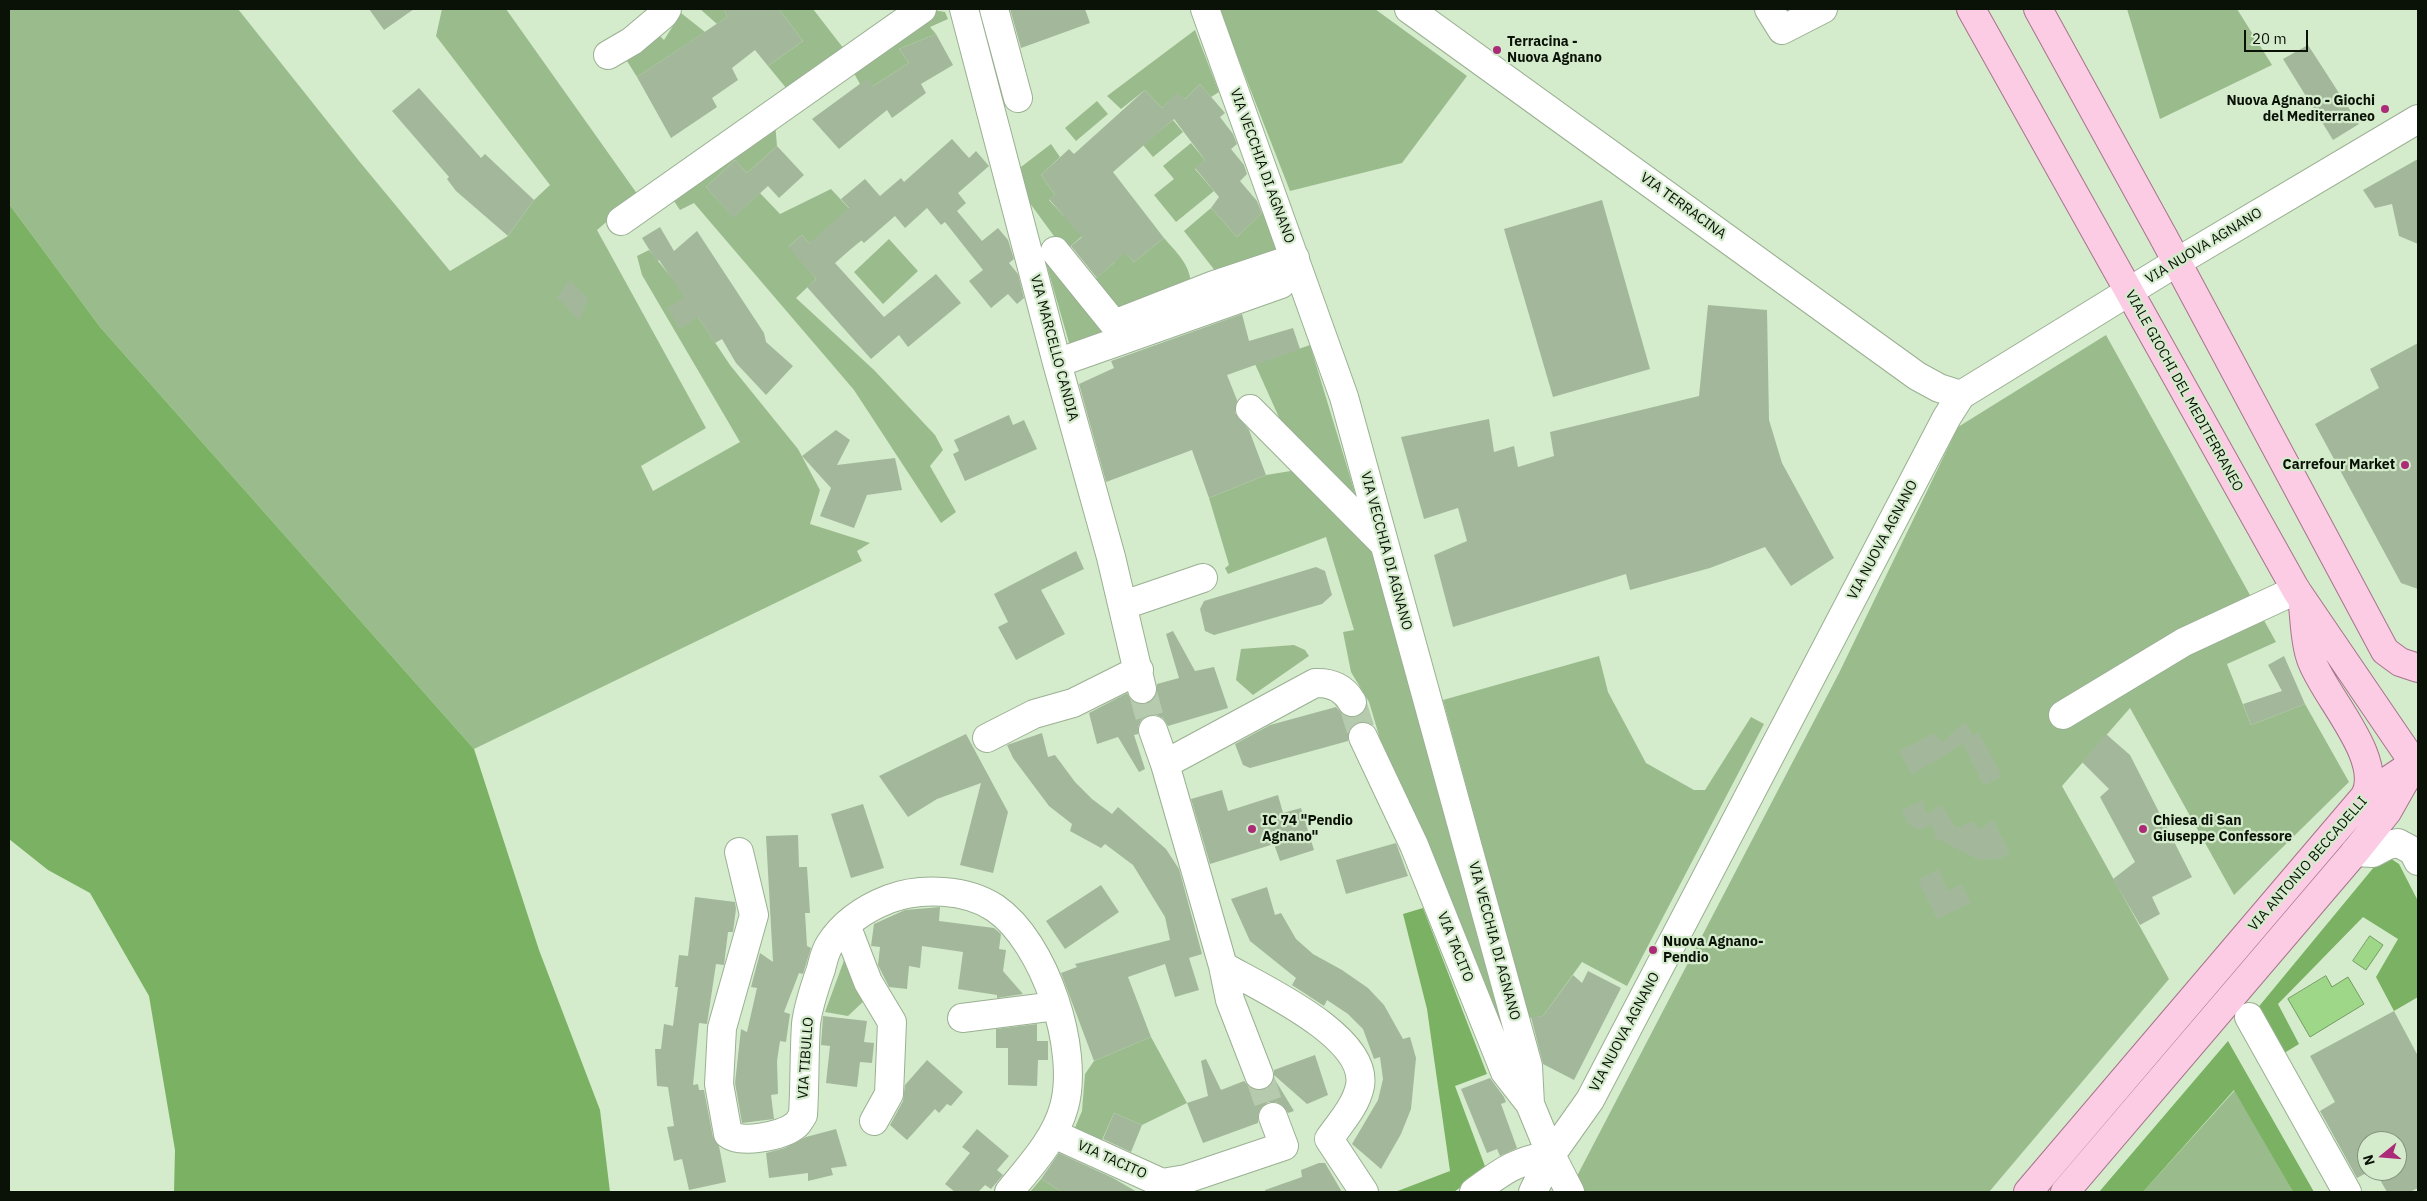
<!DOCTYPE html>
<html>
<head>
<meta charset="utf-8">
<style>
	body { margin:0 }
	#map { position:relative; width:2427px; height:1201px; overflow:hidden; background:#d4ebcc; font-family:"IBM Plex Sans",sans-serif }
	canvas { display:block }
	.frame { position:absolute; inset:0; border:10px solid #0a1207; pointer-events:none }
	.north { position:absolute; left:2357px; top:1131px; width:50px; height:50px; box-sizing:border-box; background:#d4ebcc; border:1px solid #83947d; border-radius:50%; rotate:253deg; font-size:14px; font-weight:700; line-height:20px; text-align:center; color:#0a1207 }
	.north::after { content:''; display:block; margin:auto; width:18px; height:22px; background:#ab2b79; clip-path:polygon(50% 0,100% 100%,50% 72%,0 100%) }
	.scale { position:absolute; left:2244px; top:30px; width:64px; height:22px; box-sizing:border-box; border:2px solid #0a1207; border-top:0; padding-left:6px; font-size:15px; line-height:18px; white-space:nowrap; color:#0a1207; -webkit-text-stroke:4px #d4ebcc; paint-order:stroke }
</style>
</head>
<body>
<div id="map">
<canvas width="2427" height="1201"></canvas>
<div class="frame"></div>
<div class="north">N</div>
<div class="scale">20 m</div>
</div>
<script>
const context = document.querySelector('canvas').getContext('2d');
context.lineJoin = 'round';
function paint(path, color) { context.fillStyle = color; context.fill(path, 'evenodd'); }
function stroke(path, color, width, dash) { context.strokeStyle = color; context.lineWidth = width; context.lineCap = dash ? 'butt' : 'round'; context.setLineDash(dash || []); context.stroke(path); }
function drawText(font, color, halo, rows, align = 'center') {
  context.font = font + ' "IBM Plex Sans",sans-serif'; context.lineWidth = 4.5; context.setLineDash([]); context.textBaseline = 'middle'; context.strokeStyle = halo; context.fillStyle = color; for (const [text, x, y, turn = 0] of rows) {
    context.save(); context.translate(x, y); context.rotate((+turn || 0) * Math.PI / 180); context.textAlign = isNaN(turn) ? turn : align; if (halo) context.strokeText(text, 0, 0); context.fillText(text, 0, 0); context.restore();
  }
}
paint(new Path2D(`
	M9 9H238L359 161 450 271 508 236 534 200 550 185 436 36 442 9H506L638 195 597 230 706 428 641 466 653 491 740 442 642 275 637 256 649 250 672 278 730 365 798 449 820 490 810 524 870 543 857 551 862 561 474 749 100 327 9 204Z
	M700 9H724L727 17 717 24Z
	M779 9H813L844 49 787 89 768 66 803 41Z
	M1219 9H1375L1467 76 1402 163 1290 191Z
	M2127 9H2237L2272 65 2160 119Z
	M933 10 945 12 948 19 930 27 936 34 899 49 909 63 873 86 860 84 851 68Z
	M681 13 705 32 637 77 622 53 654 30 664 40Z
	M1195 30 1219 92 1211 97 1200 84 1185 99 1176 94 1162 108 1145 90 1121 109 1107 96Z
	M1097 101 1108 114 1076 141 1065 128Z
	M1173 120 1183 132 1153 157 1143 145Z
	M775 122 777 146 747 173 735 160 706 187 733 217 760 193 780 214 831 189 857 217 862 240 847 252 809 243 802 235 789 246 816 279 796 298 874 370 935 435 943 450 930 466 956 512 941 523 854 390 694 203 680 210 672 198Z
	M1191 143 1205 160 1195 169 1214 191 1176 222 1154 195 1174 179 1163 166Z
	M1051 144 1060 157 1041 175 1055 195 1049 200 1063 215 1088 231 1065 251 1029 202 1017 170Z
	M1211 208 1237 237 1265 210 1276 250 1216 272 1184 231Z
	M1164 238C1176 252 1190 264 1191 284L1117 314 1092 282 1115 262 1108 252 1117 244 1134 262Z
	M889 239 918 271 883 304 854 272Z
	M1044 256 1112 339 1072 353Z
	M2106 335 2276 642 2227 664 2251 725 2305 704 2349 782 2234 895 2130 708 2062 786 2169 979 1989 1192H1582L1577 1176 1839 673 1958 427Z
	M1310 345 1359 506 1286 433 1255 364Z
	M1297 470 1376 546 1511 1034 1502 1037 1387 762 1369 702 1351 672 1343 632 1354 630 1326 537 1228 574 1225 568 1229 565 1209 498 1266 475Z
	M1294 645 1305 650 1309 656 1253 695 1236 680 1241 649Z
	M1599 656 1608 692 1646 763 1694 790H1705L1751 717 1764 724 1627 986 1582 962 1543 1016 1529 1018 1443 700Z
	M846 955 865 1000 848 1016 825 1012Z
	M1151 1037 1187 1103 1142 1125 1114 1113 1102 1140 1074 1130 1082 1111 1085 1074 1094 1061Z
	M2235 1090 2293 1192H2143Z
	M1041 1179 1062 1192H1030Z`), '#9abc8d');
paint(new Path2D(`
	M9 204 100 327 474 749 539 950 600 1110 610 1192H174L175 1150 149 996 90 893 48 870 9 839Z
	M2390 858 2399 864 2418 901V997L2394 1011 2376 977 2398 939 2363 917 2278 1004 2299 1044 2281 1055 2256 1010 2379 861Z
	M1423 908 1487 1074 1455 1086 1486 1169 1454 1192H1395L1450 1171 1427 1009 1403 914Z
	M2228 1041 2314 1192H2293L2234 1090 2143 1192H2099Z`), '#7ab163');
const water = new Path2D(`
	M2370 936 2383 945 2366 970 2353 961Z
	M2326 976 2332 987 2348 977 2364 1004 2310 1037 2288 999Z`);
paint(water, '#9ed788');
stroke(water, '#729c61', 1);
paint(new Path2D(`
	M369 9H414L384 30Z
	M724 9H779L803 41 768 66 755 50 732 68 738 80 712 98 717 107 671 138 637 77 727 17Z
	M1010 9H1085L1090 23 1021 48Z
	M936 34 953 65 921 84 926 93 892 118 887 110 839 149 812 119 868 78 873 86 909 63 899 49Z
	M2308 45 2359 124 2333 140 2283 59Z
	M1200 84 1225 113 1220 117 1233 134 1237 144 1231 149 1244 165 1247 174 1240 181 1257 201 1262 213 1237 237 1211 208 1219 197 1195 168 1205 160 1174 119 1113 172 1164 238 1134 262 1125 253 1097 278 1071 246 1082 237 1049 199 1055 195 1041 175 1069 149 1074 154 1145 90 1162 108 1176 93 1185 99Z
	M419 88 481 158 485 154 534 200 508 236 456 191 447 179 449 177 392 111Z
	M952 139 969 158 976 151 989 166 958 193 966 203 957 211 982 241 998 228 1008 240 1014 259 1009 263 1018 274 1024 298 1017 304 1008 294 991 308 969 281 983 270 945 222 941 225 927 208 905 228 895 216 864 243 861 240 835 263 884 317 936 274 961 303 908 347 899 335 871 359 807 287 816 279 788 247 802 235 809 243 849 208 841 199 865 179 880 196 901 178 904 182Z
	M777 146 804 175 779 198 768 186 733 218 706 187 735 160 747 173Z
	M2418 159V244L2399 236 2392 204 2375 208 2363 190Z
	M1602 200 1650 369 1553 397 1504 229Z
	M660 227 674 251 697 231 764 333 766 342 793 366 766 395 736 363 722 339 715 343 698 317 680 329 667 308 684 297 659 260 657 262 642 238Z
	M570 280 588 299 579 321 557 297Z
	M1708 305 1767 310 1769 420 1782 463 1834 558 1791 586 1765 547 1710 568 1630 590 1626 574 1453 627 1434 555 1467 541 1458 508 1424 519 1401 437 1489 419 1494 452 1514 446 1518 467 1554 456 1550 432 1699 396Z
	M1242 314 1249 341 1293 328 1300 349 1227 375 1237 400 1235 413 1249 430 1266 475 1209 498 1192 450 1106 482 1079 384 1114 368 1111 361Z
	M2418 343V589L2401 583 2315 424 2379 388 2370 369Z
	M1009 415 1013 425 1024 420 1037 449 965 481 953 454 959 451 954 440Z
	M836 430 850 440 837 465 895 458 902 490 867 495 854 528 820 516 831 488 802 456Z
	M1076 551 1084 569 1041 590 1065 634 1016 660 998 627 1008 622 994 594Z
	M1316 567 1325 571 1332 595 1322 604 1214 635 1205 631 1200 609 1204 601Z
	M1173 631 1195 671 1214 667 1228 708 1168 726 1163 718 1156 715H1148L1141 720 1138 727V734L1134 735 1145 769 1139 772 1118 737 1097 744 1089 713 1127 693 1131 700 1137 704H1146L1153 700 1157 694V684L1179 678 1166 634Z
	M2284 656 2305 704 2251 725 2243 704 2282 691 2268 665Z
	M1336 707 1345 716 1352 718 1364 712 1367 722 1357 723 1350 728 1348 741 1250 768 1243 765 1235 744 1270 725Z
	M1965 722 1973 735 1979 733 2002 776 1984 786 1963 744 1912 775 1899 751 1934 733 1942 742Z
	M1042 733 1048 757 1055 755 1075 782 1092 799 1112 814 1118 807 1166 849 1179 869 1202 954 1189 958 1199 990 1175 997 1165 964 1128 977 1151 1037 1094 1061 1061 973 1077 967 1075 964 1170 940 1165 917 1133 865 1105 844 1101 848 1070 831 1072 824 1049 806 1013 758 1007 745Z
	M966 734 1008 812 993 873 960 865 981 783 937 799 908 817 879 776Z
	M2106 734 2130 755 2192 877 2152 897 2160 914 2140 925 2113 879 2135 862 2100 797 2109 789 2082 762Z
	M1222 790 1228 811 1278 795 1283 813 1301 808 1314 850 1280 861 1274 844 1210 864 1191 799Z
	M1922 800 1930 826 1919 830 1908 824 1902 810Z
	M863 804 884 868 851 878 831 814Z
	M1942 805 1956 828 1973 821 1979 829 1993 820 2010 854 1998 859 1979 860 1934 837 1935 834 1926 814Z
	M798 835 799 867H807L810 913H805L807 946 811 948 803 974 799 973 784 1012 790 1014 786 1042 780 1041 777 1061 778 1094 771 1095 774 1119 742 1123 735 1083 741 1029 747 1032 757 988 751 987 760 953 773 962 766 836Z
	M1396 843 1408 876 1346 894 1336 860Z
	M1938 869 1948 891 1961 884 1971 903 1937 919 1918 880Z
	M1101 885 1119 912 1065 949 1046 921Z
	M1267 887 1275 915 1281 913 1296 939 1313 954 1342 970 1368 988 1384 1005 1403 1039 1410 1037 1416 1058 1411 1109 1401 1134 1381 1169 1352 1144 1378 1100 1383 1079 1380 1057 1374 1059 1363 1029 1348 1014 1327 1000 1324 1006 1292 985 1296 978 1250 941 1231 899Z
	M695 897 735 902 736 909 733 932H728L724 965 716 964 707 1024 699 1023 693 1085 698 1084 699 1090H704L713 1137 719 1146 726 1182 689 1190 682 1159 674 1161 667 1127 674 1126 668 1087 657 1086 655 1049H661L664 1024 673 1026 678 987H675L679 955 688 956Z
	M940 907 939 921 994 928 1001 934 999 949 1006 950 1003 971 1023 994 997 998V995L958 989 963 952 922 946 920 968 909 966 907 989 889 987 878 965 880 947 871 946 874 924 905 910Z
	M1588 971 1621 988 1574 1080 1543 1064 1531 1017 1543 1016 1573 975 1582 983Z
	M2394 1011 2418 1056V1188L2410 1192H2387L2375 1171H2397V1141H2367V1171H2370L2357 1178 2320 1111 2335 1102 2310 1056Z
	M823 1016 867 1021 864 1042 874 1043 872 1063 860 1062 857 1087 826 1083 830 1046 821 1045Z
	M1037 1024V1041H1048V1060H1038L1037 1086 1008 1085V1048H996V1029Z
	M1315 1055 1328 1095 1307 1104 1274 1075V1070Z
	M1206 1059 1221 1090 1244 1081 1250 1087 1257 1090H1264L1271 1085 1274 1078 1294 1111 1288 1113 1282 1105 1276 1102H1268L1261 1108 1258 1115V1123L1203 1143 1187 1103 1208 1096 1201 1061Z
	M927 1060 963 1092 951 1106 947 1104 939 1113 935 1109 907 1140 890 1125 903 1101 905 1085Z
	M1490 1078 1504 1097 1506 1102 1501 1104 1517 1148 1500 1156 1497 1149 1487 1153 1461 1089Z
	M1114 1113 1142 1125 1131 1152 1103 1139Z
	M836 1129 847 1166 831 1168 833 1175 808 1181V1173L769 1178 766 1153 785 1148 806 1137Z
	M977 1129 1009 1156 997 1170 1003 1175 991 1189 985 1185 978 1192H955L945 1184 970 1153 962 1147Z
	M1059 1153 1113 1178 1137 1192H1062L1041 1179Z
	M1319 1163H1325L1342 1192H1265V1190L1302 1177 1301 1170Z`), '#a3b89a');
stroke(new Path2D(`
	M1142 689 1153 730
	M1352 702 1363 737
	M1259 1075 1273 1117`), '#b6caae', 28, [28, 14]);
const minor = new Path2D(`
	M964 9 1057 363 1111 557 1142 689
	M994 9 1018 98
	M1205 9 1344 397 1528 1066 1530 1104
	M1409 9 1917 376 1939 388 1961 395
	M1769 9 1782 30 1823 9
	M608 55 632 41 664 14 667 9
	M621 221 922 9
	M1055 251 1114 324 1214 285 1295 258
	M1057 363 1281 284
	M1250 409 1383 543
	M1124 605 1203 578
	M2063 715 2184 642 2296 590
	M1153 730 1165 764
	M1363 737 1414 845 1505 1072 1530 1104 1551 1155 1570 1192
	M987 738 1034 714 1073 703 1139 670
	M739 852 754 915 722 1028 719 1084 728 1134C740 1144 781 1136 793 1127 798 1125 800 1119 803 1115 805 1084 804 1054 806 1024 808 1006 815 986 821 969 823 961 825 951 830 944 844 922 866 908 889 899 920 887 967 889 995 908 1045 942 1080 1050 1064 1107 1055 1140 1030 1166 1009 1192
	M2355 852 2373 853 2388 845 2398 843 2413 851 2418 861
	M846 925 868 982 892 1022 889 1094 874 1121
	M1223 966C1259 987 1369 1036 1360 1086 1356 1106 1340 1123 1329 1139L1364 1192
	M2249 1017 2347 1192
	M962 1018 1056 1006
	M1259 1075 1230 1000 1223 966 1165 764 1315 683C1331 682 1344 688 1352 702
	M1054 1134 1162 1183 1186 1179 1284 1146 1273 1117
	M1474 1192C1503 1171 1515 1161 1551 1155
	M1533 1192 1551 1155 1590 1100 1947 417 1961 395 2177 262 2418 119`);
const major = new Path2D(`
	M1971 9 2296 590 2418 769
	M2038 9 2164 238 2385 651 2400 662 2418 668
	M2303 606C2305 623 2305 643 2311 659 2323 695 2385 758 2365 796
	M2028 1192 2365 796 2414 763
	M2065 1192 2355 852 2387 812 2413 766`);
stroke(minor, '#9ab092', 30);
stroke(major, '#a6748b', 30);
stroke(minor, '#fff', 28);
stroke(major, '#fccbe4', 28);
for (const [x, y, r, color] of [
	[1497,50,5,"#ab2b79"],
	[2385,109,5,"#ab2b79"],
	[2405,465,5,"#ab2b79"],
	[1252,829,5,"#ab2b79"],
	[2143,829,5,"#ab2b79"],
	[1653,950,5,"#ab2b79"]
]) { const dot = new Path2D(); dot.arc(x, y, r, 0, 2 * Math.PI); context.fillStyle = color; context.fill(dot); stroke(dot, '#d4ebcc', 2); }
drawText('bold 14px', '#0a1207', '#d4ebcc', [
	["Terracina -",1507,42],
	["Nuova Agnano",1507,58],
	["Nuova Agnano - Giochi",2375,101,"right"],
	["del Mediterraneo",2375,117,"right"],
	["Carrefour Market",2395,465,"right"],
	["IC 74 \"Pendio",1262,821],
	["Agnano\"",1262,837],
	["Chiesa di San",2153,821],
	["Giuseppe Confessore",2153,837],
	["Nuova Agnano-",1663,942],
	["Pendio",1663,958]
], 'left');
drawText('14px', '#0a1207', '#d4ebcc', [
	["VIA VECCHIA DI AGNANO",1262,166,70],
	["VIA TERRACINA",1683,206,36],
	["VIA NUOVA AGNANO",2204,246,-31],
	["VIA MARCELLO CANDIA",1054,348,75],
	["VIALE GIOCHI DEL MEDITERRANEO",2184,391,61],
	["VIA NUOVA AGNANO",1883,540,-62],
	["VIA VECCHIA DI AGNANO",1386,551,75],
	["VIA ANTONIO BECCADELLI",2308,864,-49],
	["VIA VECCHIA DI AGNANO",1494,941,75],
	["VIA TACITO",1455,947,68],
	["VIA NUOVA AGNANO",1625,1032,-62],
	["VIA TIBULLO",806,1058,-86],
	["VIA TACITO",1112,1160,24]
]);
</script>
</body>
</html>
